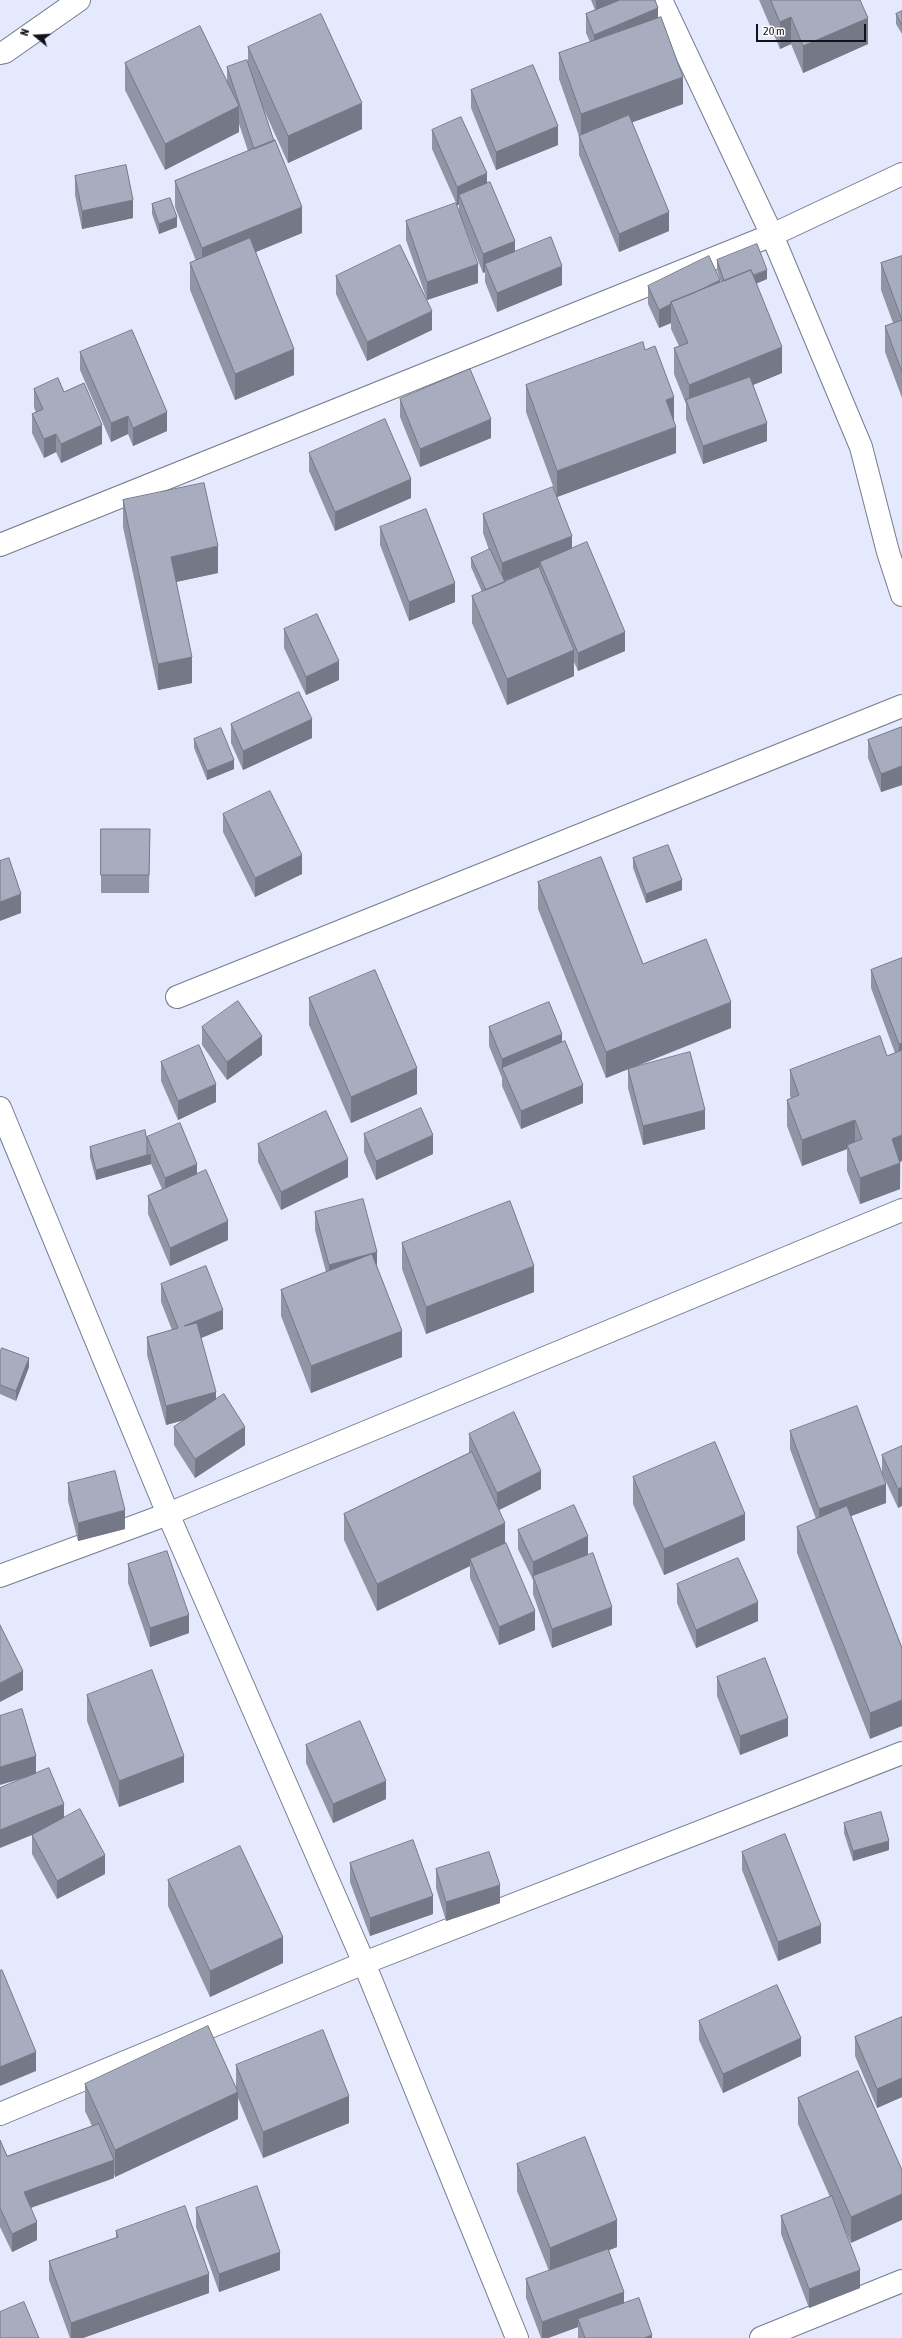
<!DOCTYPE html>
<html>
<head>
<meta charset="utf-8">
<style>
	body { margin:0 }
	#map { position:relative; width:902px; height:2338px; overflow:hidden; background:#e4e9fe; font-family:"Asap Condensed",sans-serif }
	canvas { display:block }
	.north { position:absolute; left:16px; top:16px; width:40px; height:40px; -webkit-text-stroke:3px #fff; paint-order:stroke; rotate:288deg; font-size:11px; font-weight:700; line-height:16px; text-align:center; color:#111219 }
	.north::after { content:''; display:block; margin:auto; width:14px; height:18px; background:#111219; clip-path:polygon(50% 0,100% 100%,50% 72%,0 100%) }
	.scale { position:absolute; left:756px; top:24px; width:110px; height:18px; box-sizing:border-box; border:2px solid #111219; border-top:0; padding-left:5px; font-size:12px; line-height:14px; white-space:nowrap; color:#111219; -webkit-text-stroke:3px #fff; paint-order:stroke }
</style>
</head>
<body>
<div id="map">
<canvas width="902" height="2338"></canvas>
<div class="north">N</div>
<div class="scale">20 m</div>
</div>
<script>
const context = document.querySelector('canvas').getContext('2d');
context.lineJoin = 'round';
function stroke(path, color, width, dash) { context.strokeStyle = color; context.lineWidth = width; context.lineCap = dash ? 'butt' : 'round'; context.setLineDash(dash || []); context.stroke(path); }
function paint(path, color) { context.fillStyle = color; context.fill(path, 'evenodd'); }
const minor = new Path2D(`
	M661 0 772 235 861 447 888 552 902 595
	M0 53 5 52 79 0
	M0 545 772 235 902 174
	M177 997 902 706
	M0 1108 168 1514 364 1963 517 2338
	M0 1576 168 1514 902 1210
	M0 2114 364 1963 902 1753
	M761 2338 902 2281`);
stroke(minor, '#767b8d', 24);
stroke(minor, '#fff', 22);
paint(new Path2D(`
	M591 0H655L658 18 683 104 632 122 669 231 619 252 579 155V136L559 79V53L590 42 586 33V14L595 10Z
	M759 0H860L868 44 803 73 791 44 780 49Z
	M902 11V34L896 24V14Z
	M248 47 362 129 288 163 260 101 302 233 256 252 294 375 235 400 190 290V263L196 261 175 207V181L248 151 239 124V132L165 170 125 90V63L227 81V67L248 64Z
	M471 90 558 145 496 170 471 108Z
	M432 130 487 184 515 252 562 285 497 312 485 282V272L483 273 463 223 478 283 427 300 406 240V221L459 212V205H457L432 149Z
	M75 176 133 218 82 229 75 195Z
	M152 204 177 227 159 234 152 214Z
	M902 256V398L885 352V326L893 323 881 290V263Z
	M717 260 767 279 756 284 782 373 753 385 767 441 703 464 686 419V404L674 374V348L679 346 671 329V323L659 328 648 304V286L720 283 721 282 717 270Z
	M336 276 432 330 367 361 336 294Z
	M645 350 674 421 676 453 557 497 526 412V385Z
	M80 352 167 431 133 446 128 434 111 442 80 370Z
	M34 389 64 392 102 444 61 463 56 452 44 458 32 433V414L36 412 34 408Z
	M400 399 491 438 420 467 400 417Z
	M309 453 411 498 335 531 309 471Z
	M123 500 218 573 176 582 192 683 158 690 123 527Z
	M483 514 572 548 625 651 578 671 574 662V676L507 705 472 623V596L482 592 471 567V558L489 550 483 533ZM537 568 505 582 504 581Z
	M380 527 455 602 409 621 380 545Z
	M284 629 339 680 306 695 284 648Z
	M231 724 312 738 243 770 231 743Z
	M902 727V785L881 792 868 758V740Z
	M194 739 234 769 207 780 194 748Z
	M223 814 302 874 255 897 223 832Z
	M101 829H150L149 893H101Z
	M633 858 682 890 646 903 633 868Z
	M538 882 643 964 731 1028 630 1069 705 1129 643 1145 628 1088V1069L606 1078 538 909Z
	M902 958 900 1189 860 1204 847 1171V1149L802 1166 787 1126V1100L791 1098 790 1096V1070L887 1056 895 1053 871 988V970Z
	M309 998 417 1094 351 1123 309 1025Z
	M202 1027 262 1055 227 1080 202 1045Z
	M489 1027 562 1042 583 1103 521 1129 502 1086V1078L489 1046Z
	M161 1062 216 1102 178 1120 161 1081Z
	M364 1134 433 1154 376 1180 364 1152Z
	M147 1137 197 1174 228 1240 170 1266 148 1214V1196L162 1189 151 1164 96 1180 90 1157V1147L147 1141Z
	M258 1144 348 1177 281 1210 258 1162Z
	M315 1212 377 1267 402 1357 311 1393 281 1316V1290L326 1272 315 1230Z
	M402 1243 534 1292 426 1334 402 1269Z
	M161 1284 223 1329 201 1338 216 1398 245 1445 195 1478 174 1445V1427L184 1420 166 1425 147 1355V1337L172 1330 161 1302Z
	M0 1352 29 1367 16 1401 0 1394Z
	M790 1431 886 1503 851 1516 902 1648 870 1739 797 1553V1527L816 1519 790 1449Z
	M469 1434 541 1489 499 1510 505 1543 535 1630 499 1645 470 1578V1566L377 1611 344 1540V1514L469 1453Z
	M902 1446 898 1508 882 1473V1455Z
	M633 1477 745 1540 664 1575 633 1504Z
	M68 1483 125 1529 78 1541 68 1501Z
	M518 1530 588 1555 582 1557 612 1625 552 1648 533 1594V1580L518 1549Z
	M128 1564 189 1633 150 1647 128 1583Z
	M677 1584 758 1621 696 1648 677 1603Z
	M717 1677 788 1736 740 1755 717 1696Z
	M87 1695 184 1782 119 1807 87 1721Z
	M306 1745 386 1799 333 1823 306 1763Z
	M36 1773 64 1818 105 1874 57 1899 32 1854V1835L26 1777 0 1785Z
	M844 1823 889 1850 853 1861 844 1833Z
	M742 1852 821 1943 778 1961 742 1870Z
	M350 1863 433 1914 370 1936 350 1882Z
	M436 1869 500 1903 446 1921 436 1888Z
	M168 1880 283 1963 210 1997 168 1906Z
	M902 2017V2097L877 2108 855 2056V2037Z
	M699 2021 801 2056 723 2093 699 2040Z
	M236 2065 349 2123 263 2158 238 2098V2119L115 2177 114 2174V2178L31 2208 37 2240 12 2252 0 2227V2140L7 2156 92 2126 85 2111V2084L236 2086Z
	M858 2071 851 2243 845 2230 860 2288 809 2308 781 2234V2216L830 2197 798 2124V2098Z
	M517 2164 617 2247 609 2250 624 2303 652 2338H578V2327L548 2338H541L526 2298V2279L549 2271 517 2191Z
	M196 2208 280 2270 219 2292 196 2227Z
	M116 2231 209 2293 83 2338H70L49 2280V2261L116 2238Z`), '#9094a4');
paint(new Path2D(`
	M596 0H629L596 12Z
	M658 8V27L594 53V35Z
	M791 17V44L780 49V22Z
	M868 18V44L803 73V46Z
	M683 77V104L581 141V114Z
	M362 103V129L288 163V136Z
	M239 106V132L165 170V144Z
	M558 126V145L496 170V152Z
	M487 173V192L459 195V205H457V187Z
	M133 200V218L82 229V211Z
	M302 207V233L202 274V248Z
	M669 212V231L619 252V234Z
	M177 217V227L159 234V224Z
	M515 241V259L485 264V272L483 273V254Z
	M478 264V283L427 300V282Z
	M562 266V285L497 312V293Z
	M767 270V279L726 295V286Z
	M720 280V299L672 304Z
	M671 304V323L659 328V310Z
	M432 311V330L367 361V342Z
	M782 347V373L690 411 689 409V385Z
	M294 349V375L235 400V374Z
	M674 397V423L666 400Z
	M167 412V431L133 446V428Z
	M128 416V434L111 442V423Z
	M491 419V438L420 467V449Z
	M767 423V441L703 464V446Z
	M102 425V444L61 463V444Z
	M676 427V453L557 497V471Z
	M56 434V452L44 458V439Z
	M411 479V498L335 531V512Z
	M572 536V555L540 562V567L502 582V563Z
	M218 546V573L171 583V557Z
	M455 583V602L409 621V602Z
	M625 632V651L578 671V653Z
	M574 650V676L507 705V679Z
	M192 657V683L158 690V664Z
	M339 661V680L306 695V677Z
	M312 719V738L243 770V751Z
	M234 760V769L207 780V771Z
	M902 766V785L881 792V774Z
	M302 855V874L255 897V878Z
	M682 880V890L646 903V894Z
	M21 894V913L0 921V902Z
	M731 1002V1028L606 1078V1052Z
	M562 1034V1052L502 1068V1078V1059Z
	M262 1036V1055L227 1080V1062Z
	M902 1043V1061L899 1063V1044Z
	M417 1068V1094L351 1123V1097Z
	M216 1084V1102L178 1120V1101Z
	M583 1085V1103L521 1129V1111Z
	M705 1110V1129L643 1145V1126Z
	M855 1120V1146L847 1145V1149L802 1166V1140Z
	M433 1135V1154L376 1180V1161Z
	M902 1135V1161L892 1165V1139Z
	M151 1154V1164L96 1180V1170Z
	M348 1159V1177L281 1210V1192Z
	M900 1163V1189L860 1204V1178Z
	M197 1164V1183L165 1196V1178Z
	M228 1221V1240L170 1266V1248Z
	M377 1252V1270L329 1283V1265Z
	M534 1266V1292L426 1334V1307Z
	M223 1310V1329L184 1345V1326Z
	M402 1331V1357L311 1393V1366Z
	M29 1358V1367L16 1401V1391Z
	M216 1392V1411L166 1425V1406Z
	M245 1427V1445L195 1478V1459Z
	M541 1471V1489L497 1511V1493Z
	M886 1484V1503L819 1528V1509Z
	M902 1487V1506L898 1508V1489Z
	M125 1510V1529L78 1541V1523Z
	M745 1514V1540L664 1575V1549Z
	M505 1523V1549L470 1559V1566L377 1611V1584Z
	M588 1536V1555L534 1580 533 1576V1562Z
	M758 1602V1621L696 1648V1630Z
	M612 1607V1625L552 1648V1629Z
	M535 1611V1630L499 1645V1627Z
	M189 1615V1633L150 1647V1628Z
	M23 1671V1690L0 1702V1683Z
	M902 1700V1726L870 1739V1713Z
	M788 1718V1736L740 1755V1736Z
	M36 1756V1774L0 1785V1767Z
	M184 1756V1782L119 1807V1781Z
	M386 1781V1799L333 1823V1804Z
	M64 1804V1822L0 1848V1830Z
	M889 1841V1850L853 1861V1851Z
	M105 1855V1874L57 1899V1881Z
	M500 1885V1903L446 1921V1902Z
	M433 1896V1914L370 1936V1918Z
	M821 1925V1943L778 1961V1942Z
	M283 1937V1963L210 1997V1971Z
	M801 2038V2056L723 2093V2074Z
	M36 2052V2071L0 2086V2067Z
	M902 2078V2097L877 2108V2089Z
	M238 2092V2119L115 2177V2150Z
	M349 2096V2123L263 2158V2132Z
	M114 2160V2178L24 2210V2192Z
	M902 2194V2220L851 2243V2217Z
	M617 2220V2247L550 2274V2248Z
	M37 2222V2240L12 2252V2234Z
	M280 2252V2270L219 2292V2274Z
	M860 2270V2288L809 2308V2289Z
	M209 2274V2293L83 2338H71V2323Z
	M624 2292V2310L578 2319V2327L548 2338H542V2322Z
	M652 2335V2338H644Z`), '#757886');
const building = new Path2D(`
	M620 0H655L658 8 594 35 586 14Z
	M771 0H860L868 18 803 46 791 17 780 22Z
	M902 11V25L896 14Z
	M321 14 362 103 288 136 248 47Z
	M661 17 683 77 581 114 559 53Z
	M200 26 239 106 165 144 125 63Z
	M247 60 274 141 254 149 227 67Z
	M533 65 558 126 496 152 471 90Z
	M629 115 669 212 619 234 579 136Z
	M461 117 487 173 457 187 432 130Z
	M275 140 302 207 202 248 175 181Z
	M126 165 133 200 82 211 75 176Z
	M490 182 515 241 483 254 459 195Z
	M170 198 177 217 159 224 152 204Z
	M456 203 478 264 427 282 406 221Z
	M551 237 562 266 497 293 485 264Z
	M250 238 294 349 235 374 190 263Z
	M757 244 767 270 753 275 751 270 724 281 717 260Z
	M400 245 432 311 367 342 336 276Z
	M709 256 720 280 694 293 671 302V304L659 310 648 286Z
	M902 256V372L885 326 902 320 881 263Z
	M751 270 782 347 689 385 674 348 688 343 671 302Z
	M132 330 167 412 133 428 128 416 111 423 80 352Z
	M643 342 645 350 655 346 674 397 666 400 676 427 557 471 526 385Z
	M470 369 491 419 420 449 400 399Z
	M750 377 767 423 703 446 686 400Z
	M58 378 64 392 84 383 102 425 61 444 56 434 44 439 32 414 43 409 34 389Z
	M385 419 411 479 335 512 309 453Z
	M204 483 218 546 171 557 192 657 158 664 123 500Z
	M553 487 572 536 502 563 483 514Z
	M426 509 455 583 409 602 380 527Z
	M587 542 625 632 578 653 540 562Z
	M490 549 505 582 486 590 471 558Z
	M539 567 574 650 507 679 472 596Z
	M317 614 339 661 306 677 284 629Z
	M299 692 312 719 243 751 231 724Z
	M902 727V766L881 774 868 740Z
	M221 728 234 760 207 771 194 739Z
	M270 791 302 855 255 878 223 814Z
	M101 829H150L149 875H101Z
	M668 845 682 880 646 894 633 858Z
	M601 857 643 964 706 939 731 1002 606 1052 538 882Z
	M9 858 21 894 0 902V861Z
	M902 958V1043L899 1044 871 970Z
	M375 970 417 1068 351 1097 309 998Z
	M238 1001 262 1036 227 1062 202 1027Z
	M549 1002 562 1034 502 1059 489 1027Z
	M880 1036 887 1056 902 1050V1135L892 1139 900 1163 860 1178 847 1145 862 1139 855 1120 802 1140 787 1100 799 1095 790 1070Z
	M565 1041 583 1085 521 1111 502 1068Z
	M199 1045 216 1084 178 1101 161 1062Z
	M690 1052 705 1110 643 1126 628 1069Z
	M421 1108 433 1135 376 1161 364 1134Z
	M326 1111 348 1159 281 1192 258 1144Z
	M180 1123 197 1164 165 1178 147 1137Z
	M145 1130 147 1141V1155L96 1170 90 1147Z
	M206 1170 228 1221 170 1248 148 1196Z
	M363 1199 377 1252 329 1265 315 1212Z
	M510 1201 534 1266 426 1307 402 1243Z
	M372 1254 402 1331 311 1366 281 1290Z
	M206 1266 223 1310 184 1326 197 1323 216 1392 166 1406 147 1337 178 1328 161 1284Z
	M2 1348 29 1358 16 1391 0 1385V1352Z
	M224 1394 245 1427 195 1459 174 1427Z
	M857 1406 886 1484 819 1509 790 1431Z
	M514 1412 541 1471 497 1493 469 1434Z
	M715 1442 745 1514 664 1549 633 1477Z
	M902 1446V1487L898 1489 882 1455Z
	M472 1452 505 1523 377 1584 344 1514Z
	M115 1471 125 1510 78 1523 68 1483Z
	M574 1505 588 1536 533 1562 518 1530Z
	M847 1506 902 1648V1700L870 1713 797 1527Z
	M506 1543 535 1611 499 1627 470 1559Z
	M167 1551 189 1615 150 1628 128 1564Z
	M593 1553 612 1607 552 1629 533 1576Z
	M738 1558 758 1602 696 1630 677 1584Z
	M0 1625 23 1671 0 1683Z
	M765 1658 788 1718 740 1736 717 1677Z
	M152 1670 184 1756 119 1781 87 1695Z
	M22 1709 36 1756 0 1767V1716Z
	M360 1721 386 1781 333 1804 306 1745Z
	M49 1768 64 1804 0 1830V1788Z
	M80 1809 105 1855 57 1881 32 1835Z
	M881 1812 889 1841 853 1851 844 1823Z
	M785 1834 821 1925 778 1942 742 1852Z
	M413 1840 433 1896 370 1918 350 1863Z
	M240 1846 283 1937 210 1971 168 1880Z
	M489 1852 500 1885 446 1902 436 1869Z
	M2 1970 36 2052 0 2067V1971Z
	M777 1985 801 2038 723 2074 699 2021Z
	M902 2017V2078L877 2089 855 2037Z
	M208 2026 238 2092 115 2150 85 2084Z
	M323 2030 349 2096 263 2132 236 2065Z
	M858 2071 902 2170V2194L851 2217 798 2098Z
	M99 2124 114 2160 24 2192 37 2222 12 2234 0 2208V2140L7 2156Z
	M585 2137 617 2220 550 2248 517 2164Z
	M257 2186 280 2252 219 2274 196 2208Z
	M832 2196 860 2270 809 2289 781 2216Z
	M185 2206 209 2274 71 2323 49 2261 118 2237 116 2231Z
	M608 2249 624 2292 542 2322 526 2279Z
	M639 2298 652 2335 644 2338H585L578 2319Z
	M24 2302 39 2338H0V2312Z`);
paint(building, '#a7acbf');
stroke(building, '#757886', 1);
</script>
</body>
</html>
